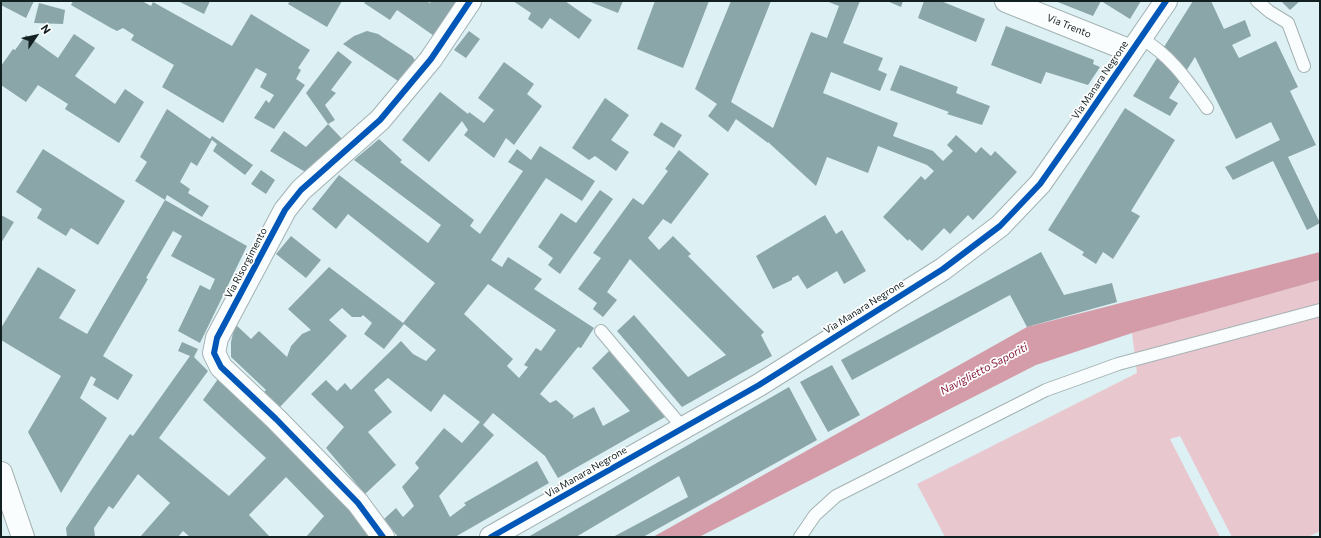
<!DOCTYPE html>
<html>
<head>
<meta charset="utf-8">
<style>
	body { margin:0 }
	#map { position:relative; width:1321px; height:538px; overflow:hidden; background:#ddf0f3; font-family:Commissioner,sans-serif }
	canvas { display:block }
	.frame { position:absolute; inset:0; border:2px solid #132021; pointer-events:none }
	.north { position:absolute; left:16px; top:16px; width:40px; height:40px; -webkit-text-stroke:3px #fff; paint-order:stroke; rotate:56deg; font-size:11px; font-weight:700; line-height:16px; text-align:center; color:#132021 }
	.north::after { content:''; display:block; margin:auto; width:14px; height:18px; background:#132021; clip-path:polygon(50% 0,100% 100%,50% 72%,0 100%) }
</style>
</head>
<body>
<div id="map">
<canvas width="1321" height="538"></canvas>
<div class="frame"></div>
<div class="north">N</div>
</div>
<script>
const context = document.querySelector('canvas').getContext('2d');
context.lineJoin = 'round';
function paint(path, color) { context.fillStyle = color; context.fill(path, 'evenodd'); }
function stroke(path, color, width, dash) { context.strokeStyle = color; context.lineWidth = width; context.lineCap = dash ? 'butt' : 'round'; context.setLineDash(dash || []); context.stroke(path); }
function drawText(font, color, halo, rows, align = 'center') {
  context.font = font + ' Commissioner,sans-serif'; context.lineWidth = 3.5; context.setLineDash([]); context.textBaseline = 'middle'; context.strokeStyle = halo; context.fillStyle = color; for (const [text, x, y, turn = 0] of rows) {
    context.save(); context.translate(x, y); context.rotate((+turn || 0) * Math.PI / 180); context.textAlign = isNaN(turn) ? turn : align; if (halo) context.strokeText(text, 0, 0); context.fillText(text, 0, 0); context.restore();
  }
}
paint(new Path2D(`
	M1320 280V531L1308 537H1232L1180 436 1170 439 1220 537H945L917 484 1137 373 1132 333Z`), '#e9c7cf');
paint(new Path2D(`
	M1320 252V280L1132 333 1036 365 699 537H653L1027 327Z`), '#d49ca8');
paint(new Path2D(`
	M1 1H34L26 18 1 5Z
	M73 1H142L151 6 153 2 232 46 251 14 310 50 298 68 301 70 296 79 305 85 274 129 254 118 266 100 269 103 274 95 260 87 267 74 256 68 223 123 162 87 174 65 131 40 134 35 123 28 117 31 111 28 71 5Z
	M178 1H210L204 14Z
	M290 1H342L327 27 288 4Z
	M366 1H426L430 3 431 1H456L460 3 437 38 397 10 390 20 364 3Z
	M513 1H565L592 20 579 39 550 18 542 29 528 19 531 13Z
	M588 1H623L618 13Z
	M655 1H709L683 68 637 49Z
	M731 1H771L731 102 773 128 811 32 827 38 839 6 826 1H860L843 43 883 58 878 70 887 74 880 91 831 72 823 93 898 123 893 136 933 151 943 161 953 151 947 145 956 135 976 153 981 147 991 156 995 151 1017 172 973 220 968 215 950 234 944 228 922 251 909 239 908 241 883 217 921 176 925 180 934 171 927 165 878 146 868 173 827 157 816 186 768 142V143L736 119 728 132 708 116 717 104 695 89Z
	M887 1H903L901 7Z
	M924 1H941L985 19 976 42 918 18Z
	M1055 1H1141L1130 19 1101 1 1093 16Z
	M1193 1H1211L1224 29 1245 20 1251 36 1232 45 1239 58 1276 41 1298 87 1290 91 1316 145 1288 157 1320 223 1307 230 1273 161 1233 180 1225 167 1280 140 1271 122 1236 139 1195 57 1169 98 1178 103 1170 116 1133 96Z
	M1281 1H1300L1290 10Z
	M39 3 65 10 63 24 34 23Z
	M1006 26 1094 60 1093 64 1100 67 1088 85 1046 72 1041 84 991 65Z
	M367 31 378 34 412 56 417 63 401 83 343 44 354 36Z
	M469 31 480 39 466 58 454 50Z
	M74 34 95 48 75 76 115 104 125 89 144 102 119 143 65 109 68 104 38 85 26 102 1 85V66L13 49 15 50 26 35 58 58Z
	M338 51 352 62 331 90 336 93 325 105 335 120 328 124 306 93Z
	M504 62 534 84 527 94 542 106 514 145 506 138 494 158 464 135 468 130 462 121 429 162 402 140 440 92 468 114 469 112 484 123 494 110 478 98Z
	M900 65 958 87 956 93 990 106 982 125 947 114 949 112 890 90Z
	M605 98 629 115 611 140 629 152 616 171 595 156 589 160 572 148Z
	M1125 108 1175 140 1131 211 1140 216 1113 259 1103 252 1096 264 1082 255 1084 252 1048 230Z
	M167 109 210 139 212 136 253 165 245 175 213 151 217 144 212 140 197 166 191 162 180 182 190 189 188 193 209 206 202 217 167 195 165 200 135 181 147 162 140 157Z
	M661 122 682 135 674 148 653 135Z
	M328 124 345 142 307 173 270 151 284 131 306 147Z
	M379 139 402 160 400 162 474 220 470 226 480 234 523 171 508 162 517 149 531 160 540 146 595 181 582 201 546 178 491 260 502 267 508 257 542 279 534 289 594 328 581 348 578 347 540 394 550 403 556 400 574 416 572 419 594 407 603 426 630 411 592 368 609 351 665 417 558 478 545 456 493 413 483 425 494 435 439 496 450 517 466 505 464 503 537 461 549 483 455 537H398L384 519 396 508 403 517 414 506 402 487 419 468 415 463 444 428 462 443 480 422 444 394 431 412 388 378 374 390 392 412 368 432 396 465 365 494 326 448 344 427 311 394 326 380 337 391 345 383 351 390 401 341 413 354 426 361 436 350 404 324 384 349 364 334 372 323 363 315 361 317H352L342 308 329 320 347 336 280 407 264 392 266 390 231 357V342L235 324 251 339 259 331 287 357 291 346 302 334 311 330 288 309 329 267 403 323 435 283 348 214 336 229 312 209 339 175 428 243 441 225 354 160ZM488 284 556 330 541 351 536 348 524 365 528 367 519 378 507 366 513 359 464 314Z
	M43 149 125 201 98 245 71 228 66 236 37 218 42 209 16 192Z
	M679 150 709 174 671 224 663 219 648 238 659 250 673 236 691 254 688 256 764 332 761 335 772 356 682 407 617 331 634 315 688 377 726 355 630 259 607 292 617 300 603 317 593 309 597 303 578 289 601 258 593 253 633 198 643 205 668 171 665 169Z
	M261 170 275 180 266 194 251 184Z
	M600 190 613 199 560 274 548 265 553 258 538 247 561 213 576 223Z
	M165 200 247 246 200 343 178 331 200 285 210 290 215 279 171 256 182 236 173 231 146 278 148 279 103 356 133 375 118 400 93 385 96 379 91 376 80 398 107 418 61 493 28 432 61 376 1 340V328L38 267 76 290 59 318 87 334Z
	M1 215 14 222 1 243Z
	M825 215 836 234 842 230 866 271 844 284 837 271 807 289 798 275 792 278V280L773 289 756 256Z
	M291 236 321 260 306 278 276 254Z
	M1041 252 1064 295 1112 283 1117 302 1027 327 1010 295 852 380 841 360Z
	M182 342 198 349 194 357 208 371 159 438 229 496 266 458 203 400 218 379 331 487 374 537H306L324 516 286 477 249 515 270 537H190L183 531 178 537H140L170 503 138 474 113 509 109 506 94 528 95 537H67L66 528 90 492 130 434 133 436 190 356 178 351Z
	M832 365 860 415 828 432 800 382Z
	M789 387 817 440 643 537H613L688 497 679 476 576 537H528Z`), '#8aa6a9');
const lane = new Path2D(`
	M1257 1 1270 12 1288 23 1304 66
	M1141 38C1171 56 1187 80 1207 108
	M601 331 683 428
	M800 537 815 515 836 496 1046 390 1074 380 1118 364 1320 310`);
const street = new Path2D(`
	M1006 1 1131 51
	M383 537 358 503 276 419 221 367 214 353 217 338 285 210 301 190 380 120 431 59 470 1
	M491 537 759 385 943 269 1000 226 1040 184 1075 134 1166 1`);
const secondary = new Path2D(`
	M1 473 23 537`);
stroke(lane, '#a4b2b4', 14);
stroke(street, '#a4b2b4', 24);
stroke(secondary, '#a4b2b4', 24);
stroke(lane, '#fafdfd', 12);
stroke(street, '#fafdfd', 22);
stroke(secondary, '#fafdfd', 22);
stroke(new Path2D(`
	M383 537 358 503 276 419 221 367 214 353 217 338 285 210 301 190 380 120 431 59 470 1
	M491 537 759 385 943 269 1000 226 1040 184 1075 134 1166 1`), '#0057b8', 6);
drawText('10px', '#132021', '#fff', [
	["Via Trento",1069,26,22],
	["Via Manara Negrone",1100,80,-56],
	["Via Risorgimento",246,263,-62],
	["Via Manara Negrone",864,307,-32],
	["Via Manara Negrone",586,472,-30]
]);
drawText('italic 11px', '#881e3d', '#fff', [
	["Naviglietto Saporiti",984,369,-28]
]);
</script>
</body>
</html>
